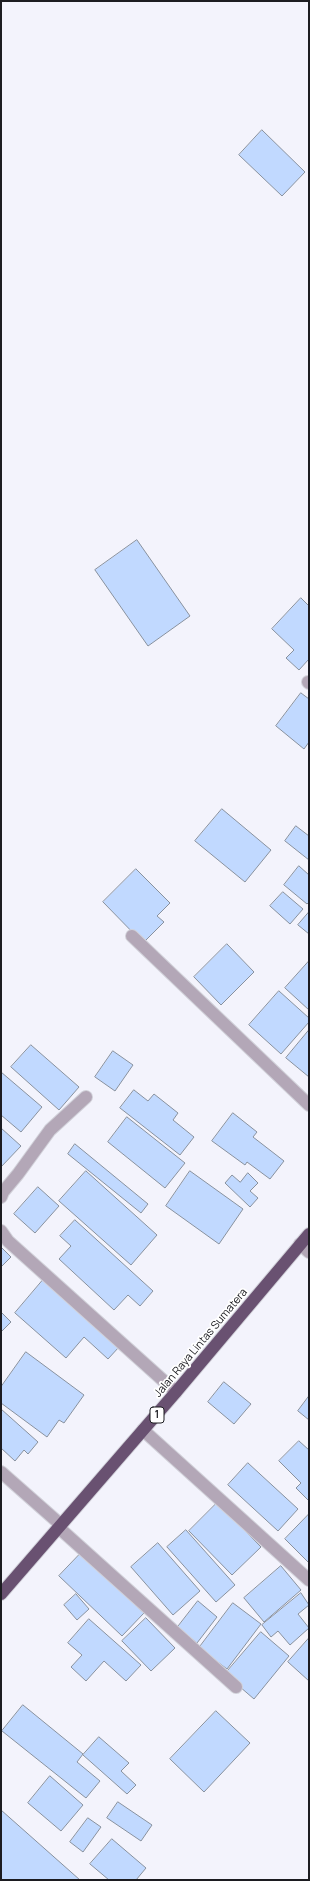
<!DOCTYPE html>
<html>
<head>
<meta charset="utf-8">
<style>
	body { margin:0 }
	#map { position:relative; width:310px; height:1881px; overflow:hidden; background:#f3f3fc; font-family:Manrope,sans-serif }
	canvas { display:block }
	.frame { position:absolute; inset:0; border:2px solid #1c1c21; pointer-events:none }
</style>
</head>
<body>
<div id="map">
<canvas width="310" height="1881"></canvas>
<div class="frame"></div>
</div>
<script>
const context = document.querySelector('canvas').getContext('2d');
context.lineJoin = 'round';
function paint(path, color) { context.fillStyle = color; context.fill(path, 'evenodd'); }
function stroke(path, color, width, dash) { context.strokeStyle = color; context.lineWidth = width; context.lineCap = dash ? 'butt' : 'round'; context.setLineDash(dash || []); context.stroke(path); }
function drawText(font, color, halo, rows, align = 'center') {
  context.font = font + ' Manrope,sans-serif'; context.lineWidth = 3.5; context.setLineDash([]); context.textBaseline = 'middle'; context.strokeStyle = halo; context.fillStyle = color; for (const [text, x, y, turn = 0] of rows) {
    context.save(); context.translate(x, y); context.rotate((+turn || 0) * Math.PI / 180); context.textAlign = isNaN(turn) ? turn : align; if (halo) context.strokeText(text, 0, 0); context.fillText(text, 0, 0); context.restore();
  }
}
const building = new Path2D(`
	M262 130 305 172 282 196 239 155Z
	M137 540 190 616 148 646 95 570Z
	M301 598 309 606V659L299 670 286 658 294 650 272 629Z
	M301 693 309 699V742L304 749 276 726Z
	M222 809 271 850 245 882 195 841Z
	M296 826 309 836V860L285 841Z
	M299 866 309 875V902L307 904 284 885Z
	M136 869 170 903 157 916 164 922 143 943 103 902Z
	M283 892 303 909 290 924 270 906Z
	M309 912V934L298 925Z
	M227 944 254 972 221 1005 194 977Z
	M309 961V1010L285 988Z
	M279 991 309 1018V1022L281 1054 249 1025Z
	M309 1030V1077L286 1058Z
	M31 1045 79 1087 59 1110 11 1067Z
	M113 1051 133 1065 115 1091 95 1077Z
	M1 1072 42 1107 21 1132 1 1115Z
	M134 1090 148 1101 154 1094 178 1113 173 1120 194 1137 180 1155 120 1108Z
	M233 1113 257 1132 253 1137 284 1161 270 1179 247 1162 245 1165 212 1141Z
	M127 1117 185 1163 165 1188 108 1142Z
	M1 1128 21 1146 1 1167Z
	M75 1144 148 1204 141 1213 68 1154Z
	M86 1171 157 1235 131 1265 59 1201Z
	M190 1171 243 1209 219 1244 166 1206Z
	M248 1173 258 1183 250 1191 258 1198 250 1207 225 1183 232 1175 240 1182Z
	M38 1187 59 1206 35 1233 14 1214Z
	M75 1220 153 1291 140 1306 128 1295 114 1310 59 1259 71 1246 60 1236Z
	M1 1247 11 1257 1 1267Z
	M43 1280 119 1347 108 1359 84 1337 66 1358 15 1313Z
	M1 1312 11 1322 1 1332Z
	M26 1352 84 1395 64 1423 59 1420 47 1437 1 1403V1387Z
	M224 1382 251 1404 234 1424 208 1402Z
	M309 1396V1420L298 1411Z
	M1 1409 38 1442 28 1454 24 1450 15 1461 1 1448Z
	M299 1441 309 1450V1501L296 1488 301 1483 279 1461Z
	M248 1463 298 1509 278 1531 228 1485Z
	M217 1503 261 1547 232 1575 189 1531Z
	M309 1514V1563L285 1539Z
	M186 1530 235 1585 216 1602 167 1547Z
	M158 1543 200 1591 173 1615 131 1567Z
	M81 1553 144 1613 122 1636 59 1576Z
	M281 1566 301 1590 264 1622 244 1598Z
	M301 1593 309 1605 298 1614 309 1628 290 1645 278 1631 271 1637 262 1625Z
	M76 1594 89 1609 77 1620 64 1605Z
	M198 1601 217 1617 197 1643 177 1628Z
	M233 1603 261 1624 227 1669 199 1648Z
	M146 1618 175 1648 151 1671 122 1641Z
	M89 1619 141 1665 126 1681 104 1661 86 1681 71 1667 82 1655 68 1643Z
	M261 1632 289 1656 254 1699 225 1674Z
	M309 1638V1681L288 1662Z
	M23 1705 83 1754 77 1762 100 1781 86 1798 2 1731Z
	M216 1711 250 1743 204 1792 170 1759Z
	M99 1737 129 1763 121 1771 136 1785 127 1794 83 1755Z
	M50 1776 83 1805 61 1831 28 1803Z
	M118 1802 152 1825 141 1841 107 1818Z
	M1 1810 80 1880H1Z
	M88 1818 101 1827 83 1852 70 1842Z
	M112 1839 146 1868 136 1880H109L90 1864Z`);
paint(building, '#c1d9ff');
stroke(building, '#88919e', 1);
const lane = new Path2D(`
	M1 1472 60 1524`);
const street = new Path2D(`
	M308 682 309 683
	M132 936 309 1105
	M1 1197 3 1192 18 1174 50 1130 86 1097
	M1 1231 8 1241 176 1392
	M300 1244 309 1252
	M143 1430 309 1580
	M58 1527 236 1687`);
const highway = new Path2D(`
	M1 1594 176 1392 309 1234`);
stroke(lane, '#d1d1d9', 14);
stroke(street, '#d1d1d9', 14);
stroke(highway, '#d1d1d9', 14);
stroke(lane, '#b3a7b7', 12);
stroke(street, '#b3a7b7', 12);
stroke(highway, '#695171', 12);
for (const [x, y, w] of [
	[157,1415,14]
]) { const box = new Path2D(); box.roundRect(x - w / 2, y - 8, w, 16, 3); context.fillStyle = '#fff'; context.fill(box); stroke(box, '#1c1c21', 1); }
drawText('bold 10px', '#1c1c21', null, [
	["1",157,1415]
]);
drawText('11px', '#1c1c21', '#fff', [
	["Jalan Raya Lintas Sumatera",201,1343,-50]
]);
</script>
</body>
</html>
